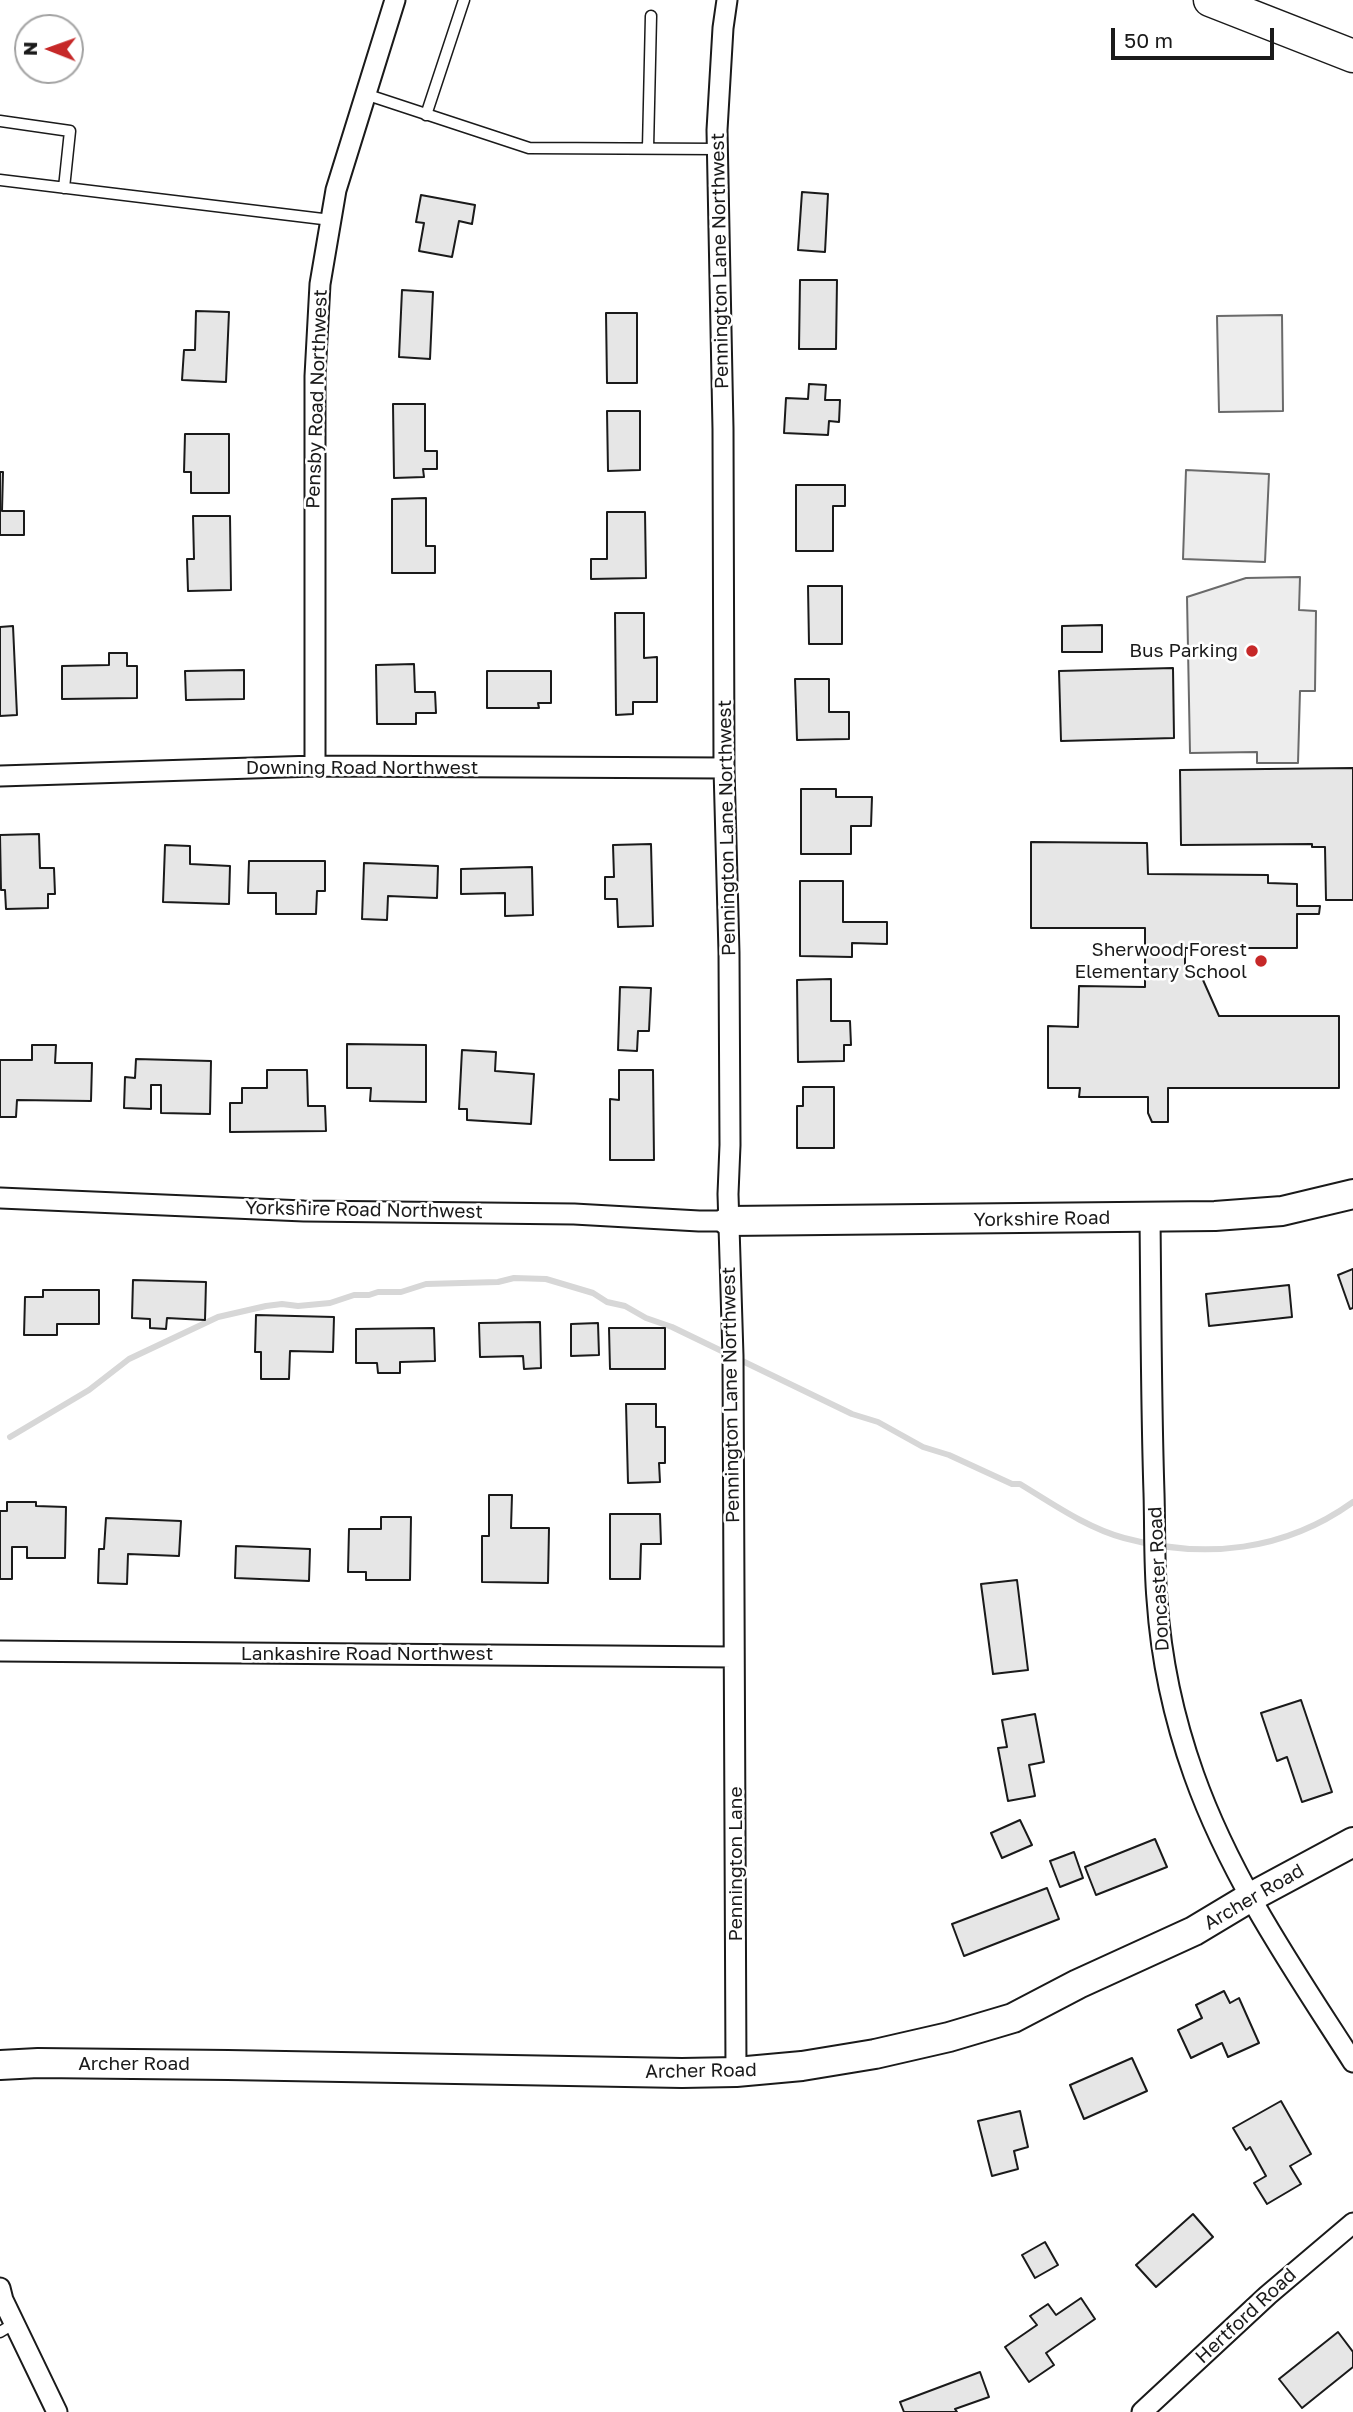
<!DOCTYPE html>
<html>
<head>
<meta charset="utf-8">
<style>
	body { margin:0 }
	#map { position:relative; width:1353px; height:2412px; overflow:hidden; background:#fff; font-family:"Golos Text",sans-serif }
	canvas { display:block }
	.north { position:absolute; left:14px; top:14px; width:70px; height:70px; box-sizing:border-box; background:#fff; border:2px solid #a3a3a3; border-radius:50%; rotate:271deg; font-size:19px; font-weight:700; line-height:28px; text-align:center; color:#1a1a1a }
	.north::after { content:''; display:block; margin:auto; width:24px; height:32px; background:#c62828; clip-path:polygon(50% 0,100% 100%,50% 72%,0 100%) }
	.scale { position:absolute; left:1111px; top:28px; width:163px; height:32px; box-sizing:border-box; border:4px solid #1a1a1a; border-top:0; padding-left:9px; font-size:21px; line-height:24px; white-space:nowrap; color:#1a1a1a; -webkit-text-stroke:5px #fff; paint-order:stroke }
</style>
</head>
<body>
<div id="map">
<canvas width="1353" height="2412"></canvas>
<div class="north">N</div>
<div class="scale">50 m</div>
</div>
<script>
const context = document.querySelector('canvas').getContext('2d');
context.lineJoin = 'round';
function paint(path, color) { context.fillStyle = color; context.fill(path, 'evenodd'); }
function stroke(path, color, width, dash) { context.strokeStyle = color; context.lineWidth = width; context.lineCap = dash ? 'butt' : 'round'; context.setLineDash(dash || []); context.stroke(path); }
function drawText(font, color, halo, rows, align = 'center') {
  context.font = font + ' "Golos Text",sans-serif'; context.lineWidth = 5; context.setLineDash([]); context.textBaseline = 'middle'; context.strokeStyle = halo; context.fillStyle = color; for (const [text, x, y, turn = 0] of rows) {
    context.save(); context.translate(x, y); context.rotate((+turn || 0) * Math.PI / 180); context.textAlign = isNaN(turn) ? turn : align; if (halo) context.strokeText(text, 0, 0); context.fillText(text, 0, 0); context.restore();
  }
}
const built = new Path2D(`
	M1282 315 1283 411 1219 412 1217 316Z
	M1186 470 1269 474 1265 562 1183 559Z
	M1300 577 1299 610 1316 611 1315 691H1300L1298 763H1257V752L1190 753 1187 597 1246 578Z`);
paint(built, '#ededed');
stroke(built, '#6a6a6a', 2);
stroke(new Path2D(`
	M10 1437 89 1390 129 1359 218 1317 266 1306 282 1304 298 1306 330 1303 354 1295H369L378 1292H401L426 1284 498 1282 514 1278 546 1279 593 1293 607 1302 625 1306 646 1318 672 1327 852 1414 878 1422 923 1447 949 1455 1012 1484H1020C1053 1504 1087 1528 1124 1538 1205 1560 1285 1551 1353 1502`), '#d7d7d7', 6);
const building = new Path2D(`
	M802 192 828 194 825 252 798 250Z
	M421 195 475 205 472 224 459 221 452 257 419 251 424 223 416 222Z
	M800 280H837L836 349H799Z
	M402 290 433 292 430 359 399 357Z
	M196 311 229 312 226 382 182 380 184 350H195Z
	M606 313H637V383H607Z
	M809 384 826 385 825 400H840L839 422 829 421 828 435 784 433 786 398 808 399Z
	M393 404H425V451H437V469H423L424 477 394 478Z
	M607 411H640V470L608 471Z
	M185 434H229V493H191V472H184Z
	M0 472H3L2 511H24V535H0Z
	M796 485H845V506H833V551H796Z
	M426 498V546H435V573H392V499Z
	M607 512H645L646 578 591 579V559H607Z
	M193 516H230L231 590 188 591 187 559H194Z
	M808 586H842V644H809Z
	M615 613H644V658L657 657V702H633V714L616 715Z
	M1102 625V652H1062V626Z
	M13 626 17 715 0 716V627Z
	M109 653H127V666H137V698L62 699V666L109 665Z
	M414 664 415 692H435L436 713H416V724H377L376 665Z
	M1173 668 1174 738 1061 741 1059 671Z
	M244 670V699L186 700 185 671Z
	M487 671H551V703H538L539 708H487Z
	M795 679H829V712H849V739L797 740Z
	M1353 768V900H1326L1325 847H1312V844L1181 845 1180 770Z
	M801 789H836V797H872L871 826H851V854H801Z
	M39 834 40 868H54L55 894H48V908L6 909 5 890H1L0 835Z
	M1031 842 1147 843 1148 874 1268 875V883L1297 884V906H1320L1319 914H1297V948H1185V971H1199L1219 1016H1339V1088H1168V1122H1152L1148 1113V1097H1079L1080 1088H1048V1026L1078 1027 1079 986 1145 987V928H1031Z
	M651 844 653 926 618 927 617 899H605V877H614L613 845Z
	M165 845 190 846V864L230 866 229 904 163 902Z
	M249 861H325V891H317L316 914H276V893H248Z
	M364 863 438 866 437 898 388 896 387 920 362 919Z
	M532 867 533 915 505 916V893L461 894V869Z
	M800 881H843V922H887V944L852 943V957L800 956Z
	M831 979V1021H850L851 1045H844V1061L798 1062 797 980Z
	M620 987 651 988 649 1031H638L637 1051 618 1050Z
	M347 1044 426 1045V1102L370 1101 371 1088H347Z
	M32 1045H56L55 1063H92L91 1101 17 1100 16 1117H0V1060H32Z
	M462 1050 496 1052 495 1071 534 1074 531 1124 467 1120V1109H459Z
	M136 1059 211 1061 210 1114 161 1113V1085H151V1109L124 1108 125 1077 135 1078Z
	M267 1070H307L308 1106H325L326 1131 230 1132V1103H242V1088H267Z
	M619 1070H653L654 1160H610V1099L619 1100Z
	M803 1087H834V1148H797V1106H803Z
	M1353 1269V1308L1350 1309 1338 1275Z
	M133 1280 206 1282 205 1320 167 1318 166 1329 150 1328V1319L132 1318Z
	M1289 1285 1292 1317 1209 1326 1206 1294Z
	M43 1290H99V1324H57V1335H24L25 1297H43Z
	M256 1315 334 1317 333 1352 290 1351 289 1379H261V1352H255Z
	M540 1322 541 1368 524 1369 523 1356 480 1357 479 1323Z
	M598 1323 599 1355 571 1356V1324Z
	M434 1328 435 1361 400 1362V1373H378L377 1363H356V1329Z
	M609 1328H665V1369H610Z
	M626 1404H656V1427H665V1463H659L660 1482 628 1483Z
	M489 1495H512L511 1528H549L548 1583 482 1582V1536H489Z
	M7 1502H36V1506L66 1507 65 1558H27V1547H12V1579H0V1511H7Z
	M610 1514H660L661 1544H641L640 1579H610Z
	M381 1517H411L410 1580H366V1572H348L349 1529H381Z
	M106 1518 181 1521 179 1556 128 1554 127 1584 98 1583 99 1549H104Z
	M236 1546 310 1549 309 1581 235 1578Z
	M1017 1580 1028 1670 993 1674 981 1584Z
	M1301 1700 1332 1792 1302 1802 1287 1757 1277 1761 1261 1713Z
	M1035 1714 1044 1762 1029 1765 1035 1796 1008 1801 998 1748 1007 1747 1002 1720Z
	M1020 1820 1032 1845 1002 1858 991 1833Z
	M1155 1839 1167 1867 1096 1895 1085 1867Z
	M1074 1852 1083 1878 1060 1887 1050 1861Z
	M1047 1888 1059 1919 964 1956 952 1924Z
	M1224 1991 1230 2003 1239 1998 1259 2043 1228 2057 1222 2043 1191 2058 1178 2030 1202 2018 1196 2005Z
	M1132 2058 1147 2091 1084 2119 1070 2085Z
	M1281 2101 1311 2154 1290 2166 1301 2184 1267 2204 1254 2183 1266 2176 1250 2147 1246 2150 1233 2128Z
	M1020 2111 1028 2147 1014 2151 1018 2169 992 2176 978 2121Z
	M1193 2214 1213 2237 1156 2287 1136 2265Z
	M1045 2242 1058 2265 1035 2278 1022 2255Z
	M1081 2298 1095 2319 1046 2353 1054 2365 1029 2382 1005 2347 1037 2325 1030 2316 1048 2304 1056 2315Z
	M1338 2332 1353 2352V2367L1302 2408 1279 2379Z
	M980 2372 989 2397 955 2409 957 2412H904L900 2402Z`);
paint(building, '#e6e6e6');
stroke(building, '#1a1a1a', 2);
const lane = new Path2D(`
	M365 94 529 148 718 149
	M426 115 464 0
	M0 121 70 131 64 188
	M648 148 651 16
	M0 180 331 220
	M0 2332 15 2323`);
const street = new Path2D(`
	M727 0 723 28 717 130 723 429 724 768 729 953 730 1145 728 1194 733 1356 736 2072
	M315 766V376L320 284 336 190 395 0
	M0 776 315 766 724 768
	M0 1198 304 1211 574 1214 699 1221H728
	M1150 1217C1151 1309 1151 1401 1154 1493 1155 1528 1154 1564 1157 1599 1161 1659 1174 1719 1194 1775 1231 1879 1294 1970 1353 2062
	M0 1651 733 1657
	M0 2288 3 2300 57 2412
	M1142 2412 1268 2295 1353 2223`);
const secondary = new Path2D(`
	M728 1221 1215 1216 1282 1211 1353 1194
	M0 2065 38 2063 228 2065 682 2073 736 2072 802 2066 875 2054 949 2037 1013 2018 1078 1984 1194 1931 1249 1898 1353 1842`);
const primary = new Path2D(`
	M1210 0 1353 56`);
stroke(lane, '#1a1a1a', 13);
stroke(street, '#1a1a1a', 23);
stroke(secondary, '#1a1a1a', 32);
stroke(primary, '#1a1a1a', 35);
stroke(lane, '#fff', 10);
stroke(street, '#fff', 19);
stroke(secondary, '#fff', 28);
stroke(primary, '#fff', 32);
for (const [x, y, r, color] of [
	[1252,651,7,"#c62828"],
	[1261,961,7,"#c62828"]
]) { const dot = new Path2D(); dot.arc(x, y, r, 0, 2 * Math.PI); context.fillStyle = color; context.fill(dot); stroke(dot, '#fff', 2.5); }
drawText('19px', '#1a1a1a', '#fff', [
	["Pennington Lane Northwest",720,261,-91],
	["Pensby Road Northwest",317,399,-88],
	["Downing Road Northwest",362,768],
	["Pennington Lane Northwest",727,828,-91],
	["Yorkshire Road Northwest",364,1210,1],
	["Yorkshire Road",1042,1219,-1],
	["Pennington Lane Northwest",731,1395,-91],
	["Doncaster Road",1159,1579,-93],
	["Lankashire Road Northwest",367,1654],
	["Pennington Lane",736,1864,-90],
	["Archer Road",1254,1897,-30],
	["Archer Road",134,2064],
	["Archer Road",701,2071,-1],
	["Hertford Road",1246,2316,-43]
]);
drawText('19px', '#1a1a1a', '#fff', [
	["Bus Parking",1238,651],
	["Sherwood Forest",1247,950],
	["Elementary School",1247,972]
], 'right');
</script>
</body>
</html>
